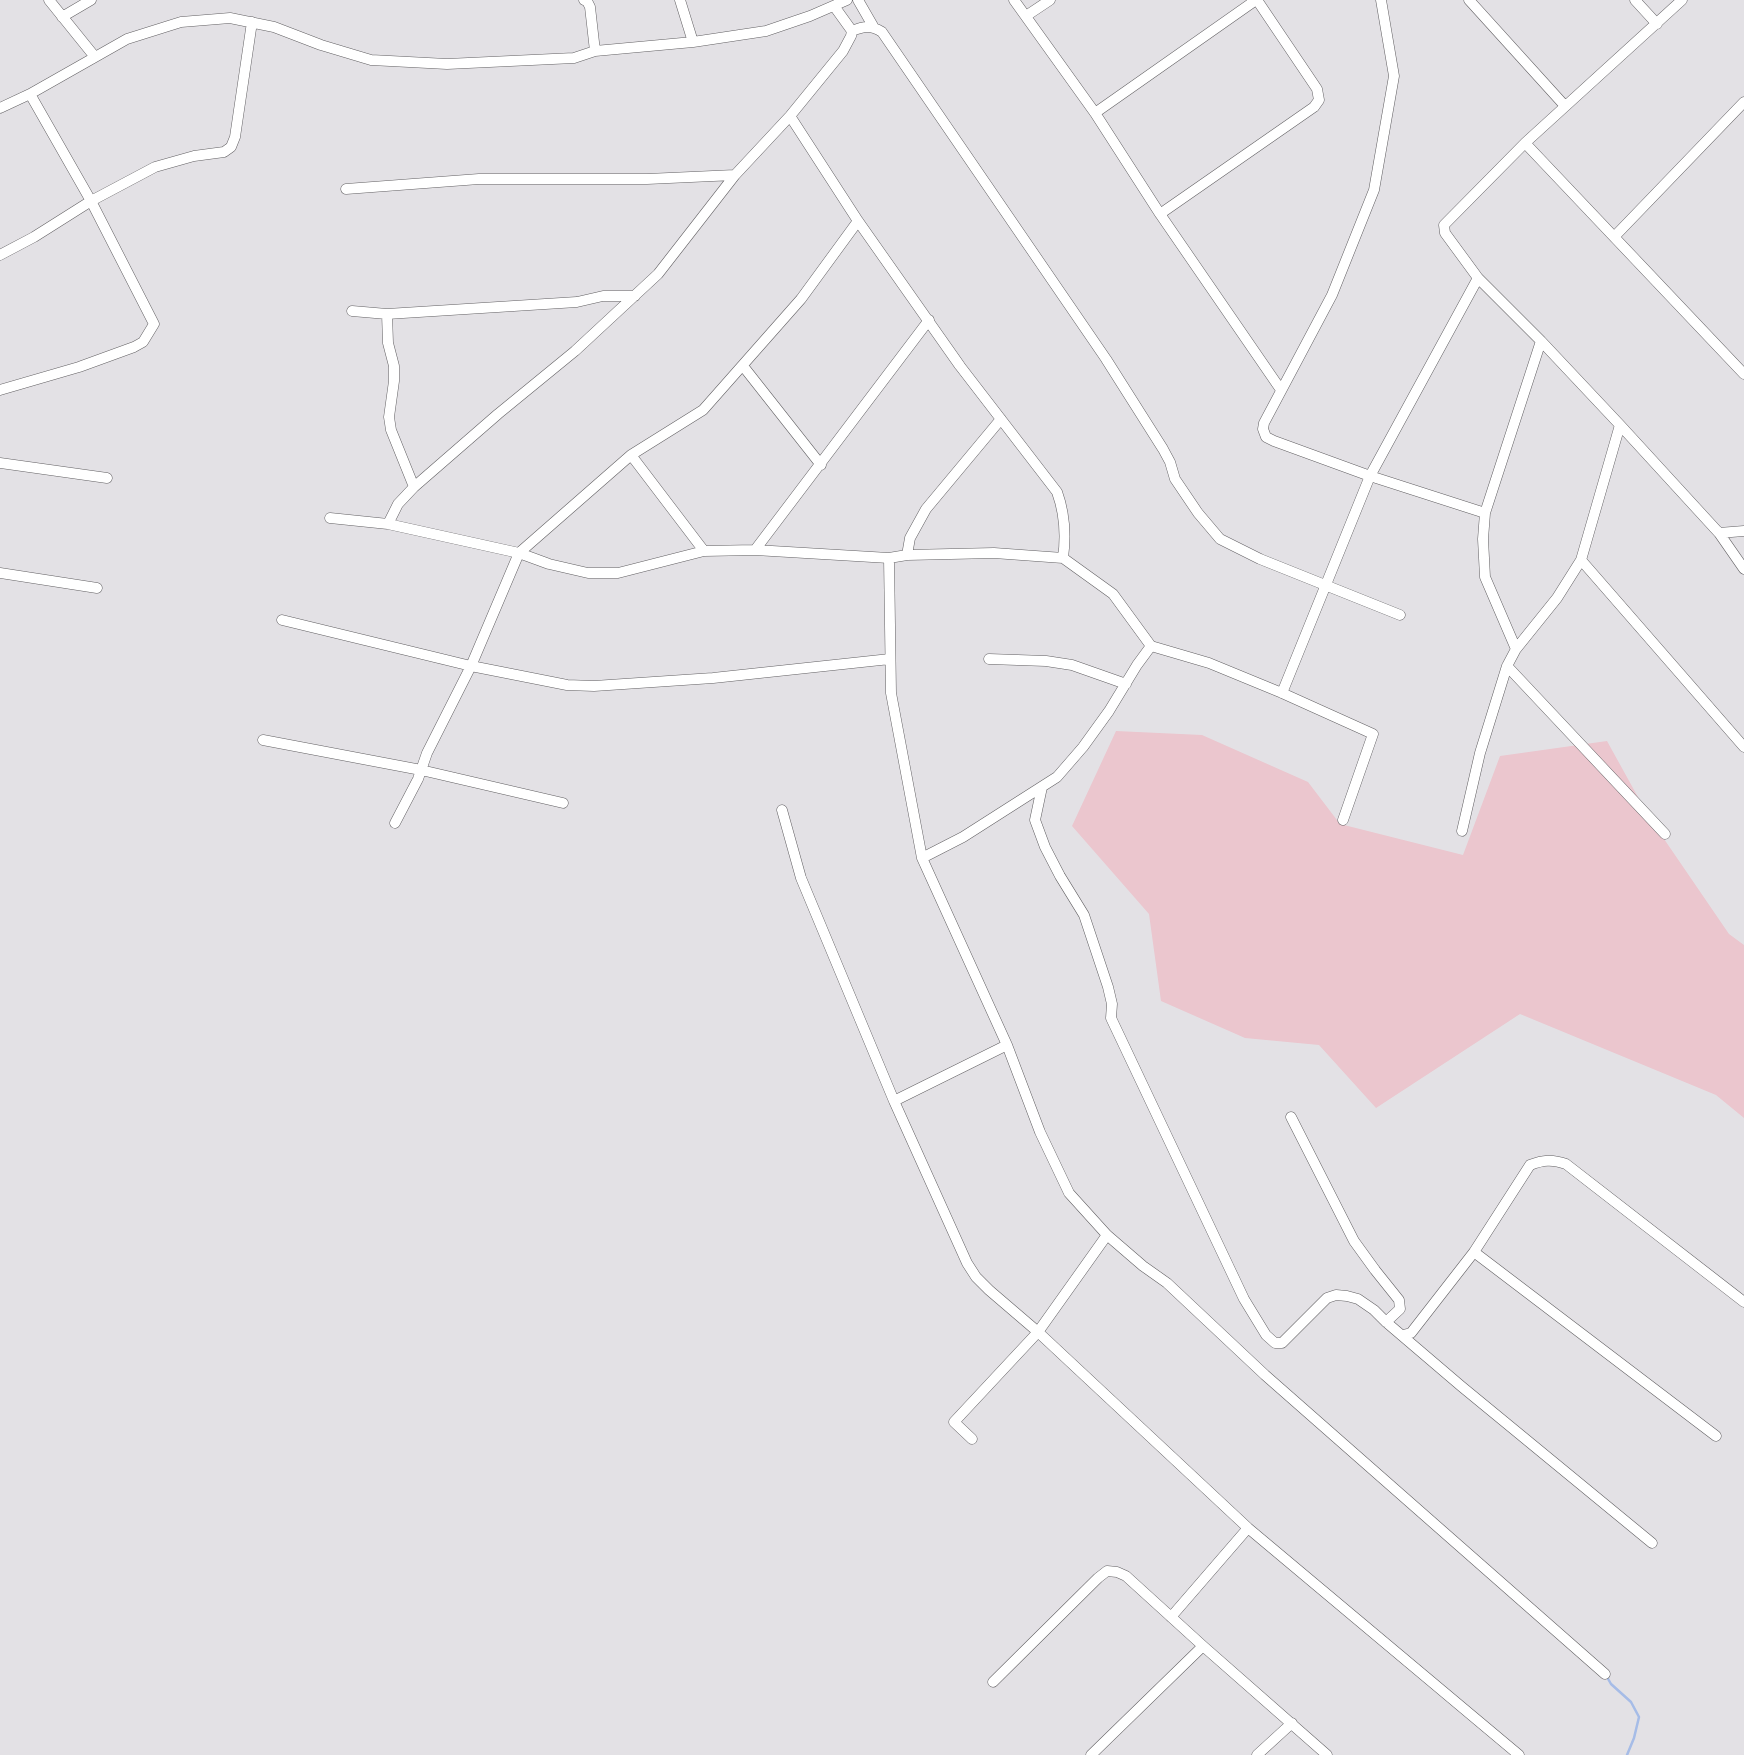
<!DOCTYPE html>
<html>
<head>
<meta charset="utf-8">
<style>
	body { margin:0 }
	canvas { display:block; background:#e3e1e5 }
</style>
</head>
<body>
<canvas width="1744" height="1755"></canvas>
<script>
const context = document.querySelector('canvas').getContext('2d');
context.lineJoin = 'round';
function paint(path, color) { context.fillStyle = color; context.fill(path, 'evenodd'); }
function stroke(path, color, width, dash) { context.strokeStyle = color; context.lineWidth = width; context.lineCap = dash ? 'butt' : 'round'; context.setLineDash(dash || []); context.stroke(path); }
paint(new Path2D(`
	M1116 731 1202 735 1308 782 1340 824 1463 855 1500 756 1607 741 1649 817 1729 934 1744 945V1118L1716 1095 1520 1014 1376 1108 1319 1045 1245 1038 1161 1001 1149 914 1072 826Z`), '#ebc6ce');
stroke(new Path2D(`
	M1607 1677 1611 1684 1631 1702 1639 1717 1634 1738 1627 1755`), '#a6bce7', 2.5);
const minor = new Path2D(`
	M49 0 95 57
	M584 0 587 1 590 7 595 51
	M680 0 693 42
	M858 0 873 26
	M1014 0 1095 113 1160 214 1281 390
	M1381 0 1394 76 1374 190 1332 295 1264 423 1263 429 1266 437 1274 441 1370 476 1485 513
	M1469 0 1565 106
	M1635 0 1657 24
	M1682 0 1525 143 1444 225 1445 233 1478 278 1541 341 1620 425 1719 533 1744 569
	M1026 16 1050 0
	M62 17 91 0
	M852 31C864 26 871 25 882 32L1106 359 1163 449 1170 462 1175 479 1198 513 1220 539 1260 559 1400 615
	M0 108 30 94 127 39 181 22 230 18 274 27 321 45 371 60 447 64 574 58 595 51 693 42 766 31 810 16 847 0
	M1095 113 1256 0
	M790 116 858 221 960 366 1057 492C1065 514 1066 536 1063 558
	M1525 143 1744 374
	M346 189 479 179H647L735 175
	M1160 214 1314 107 1319 100 1317 89 1257 0
	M1614 237 1744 102
	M0 255 34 237 91 201 155 167 194 156 224 152 231 147 235 137 252 22
	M352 311 387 314 577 302 603 296H635
	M387 314 388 343 394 366V381L389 417 391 430 414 487
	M743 366 821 465
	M0 390 79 367 134 347 143 342 154 324 91 201 30 94
	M631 455 704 551
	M0 463 107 478
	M330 518 388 524 519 553 549 564 588 573H618L704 551 755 550 889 558 907 555 994 553 1063 558 1113 594 1151 646 1209 663 1282 693 1373 734 1343 820
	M388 524 398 504 414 487 498 414 575 351 658 274 735 175 790 116 843 51 851 36 852 31 834 6
	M1719 533 1744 531
	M755 550 929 320
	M907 555 910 538 926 509 1001 419
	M889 558 891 693 922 858 1007 1045 1040 1132 1069 1193 1107 1235 1143 1266 1167 1283 1265 1375 1605 1674
	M1581 560 1744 747
	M0 573 97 588
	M282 620 471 666 567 685 594 686 713 678 890 659
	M1516 649 1485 577 1483 539 1485 513 1541 341
	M989 659 1046 661 1072 665 1126 684
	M1507 666 1665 834
	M1282 693 1370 476 1478 278
	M263 740 421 770 563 803
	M1042 787 1035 820 1045 847 1060 876 1084 915 1108 987 1112 1004 1111 1018 1244 1299 1266 1335 1275 1343H1282L1327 1298 1336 1295 1347 1296 1358 1299 1374 1310 1386 1322 1461 1386 1652 1543
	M782 810 801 878 894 1101 967 1263 976 1277 989 1290 1038 1332 1248 1528 1519 1755
	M395 823 418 779 427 753 471 666 519 553 631 455 703 410 801 299 858 221
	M1462 831 1480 753 1507 666 1516 649 1557 598 1581 560 1620 425
	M922 858 963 837 1057 777 1083 747 1109 711 1137 665 1151 646
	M894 1101 1007 1045
	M1291 1117 1354 1241 1375 1270 1399 1300 1400 1309 1386 1322
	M1474 1252 1716 1436
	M1403 1335 1411 1333 1474 1252 1530 1165C1543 1160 1552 1159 1566 1164L1744 1302
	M972 1439 954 1422 1038 1332 1107 1235
	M1171 1617 1248 1528
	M993 1682 1098 1578 1107 1571 1117 1572 1126 1576 1203 1646 1327 1755
	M1091 1755 1203 1646
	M1257 1755 1292 1723`);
stroke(minor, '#626063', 11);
stroke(minor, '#fff', 10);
</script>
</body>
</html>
